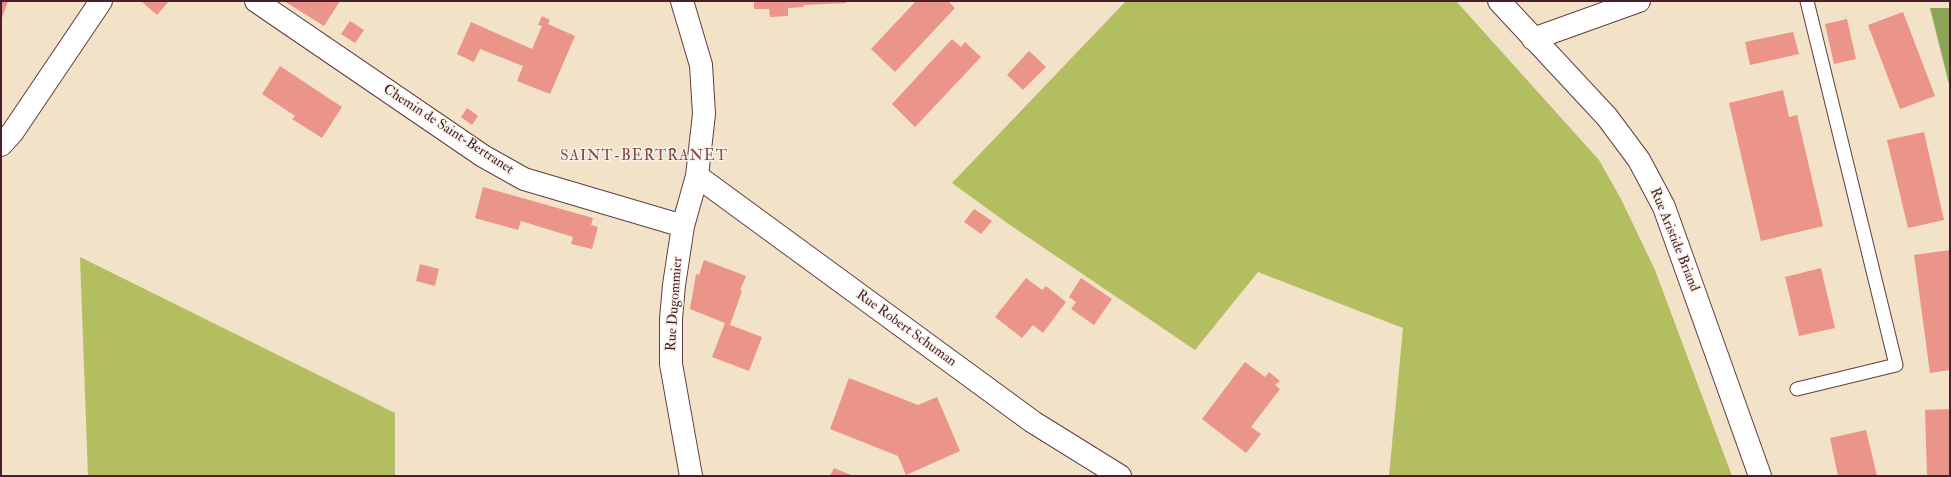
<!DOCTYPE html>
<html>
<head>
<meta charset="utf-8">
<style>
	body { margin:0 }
	#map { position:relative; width:1951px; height:477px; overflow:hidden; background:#f2e2c7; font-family:"IM FELL Double Pica",serif }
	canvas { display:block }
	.frame { position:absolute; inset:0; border:2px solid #4a1f2b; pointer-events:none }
</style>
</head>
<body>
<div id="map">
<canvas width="1951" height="477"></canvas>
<div class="frame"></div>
</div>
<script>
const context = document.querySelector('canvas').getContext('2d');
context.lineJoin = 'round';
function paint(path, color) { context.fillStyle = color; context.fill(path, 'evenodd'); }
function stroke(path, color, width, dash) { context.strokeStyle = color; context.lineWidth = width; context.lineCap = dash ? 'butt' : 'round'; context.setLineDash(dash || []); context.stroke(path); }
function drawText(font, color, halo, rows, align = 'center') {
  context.font = font + ' "IM FELL Double Pica",serif'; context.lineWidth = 3; context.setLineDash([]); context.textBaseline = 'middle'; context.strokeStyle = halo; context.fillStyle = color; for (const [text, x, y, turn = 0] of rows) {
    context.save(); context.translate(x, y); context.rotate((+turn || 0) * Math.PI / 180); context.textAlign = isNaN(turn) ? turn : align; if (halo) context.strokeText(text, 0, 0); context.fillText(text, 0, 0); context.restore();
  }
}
paint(new Path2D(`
	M1126 1H1456L1599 160 1621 199 1655 270 1732 476H1389L1403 328 1258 272 1195 350 1010 225 952 183Z
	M80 257 395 413V476H88Z`), '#b2be60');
paint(new Path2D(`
	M1930 8H1950V88Z`), '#8da556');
paint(new Path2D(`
	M1 1H8L1 21Z
	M141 1H169L157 15Z
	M284 1H340L324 26Z
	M754 1H846V3L803 5 804 7 788 8V16L770 17 769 9H754Z
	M916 1H948L955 8 895 72 871 49Z
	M1903 12 1935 96 1900 109 1868 25Z
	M542 16 550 20 548 24 575 36 550 94 517 81 523 66 480 49 474 62 457 54 471 22 532 49 542 26 538 25Z
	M1847 19 1856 59 1834 64 1825 24Z
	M350 21 364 30 355 43 341 34Z
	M1793 32 1799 54 1750 65 1745 42Z
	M952 39 961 47 965 42 981 57 915 127 892 104Z
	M1029 51 1046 67 1023 90 1007 75Z
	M280 66 342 107 322 138 292 119 295 116 262 94Z
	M1783 90 1789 117 1797 115 1823 226 1761 241 1729 103Z
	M467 108 478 116 472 125 461 117Z
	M1924 132 1944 220 1908 228 1887 140Z
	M483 187 593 218 591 225 598 227 592 249 571 244 573 237 521 221 518 230 475 218Z
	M974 209 992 221 981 234 964 222Z
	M1950 250V370L1930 373 1914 255Z
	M704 260 746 276 740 290 742 291 730 325 762 337 749 371 712 357 725 323 690 309 696 274 699 275Z
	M420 264 439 269 435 286 416 281Z
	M1821 268 1835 328 1799 336 1785 277Z
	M1026 278 1042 290 1046 286 1066 302 1043 333 1033 325 1022 338 995 317Z
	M1081 278 1112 299 1094 325 1071 309 1076 302 1069 297Z
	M1245 362 1265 377 1269 372 1280 381 1275 385 1280 389 1251 427 1261 434 1246 453 1202 419Z
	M849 378 918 405 937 397 960 451 906 475 898 456 830 429Z
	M1950 409V476H1927L1925 410Z
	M1866 430 1877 476H1838L1830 438Z
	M834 468 851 475 850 476H830Z`), '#eb9489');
const lane = new Path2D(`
	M1797 389 1896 365 1807 1`);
const street = new Path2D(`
	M256 1 483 156 524 179 683 226
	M682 1 701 65 704 114 697 176 683 226 674 285 671 319V364L691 476
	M1499 1 1607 117 1639 160 1664 207 1760 476
	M1533 39 1639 1
	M1 145 12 133 101 1
	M697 176 1033 422 1120 476`);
stroke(lane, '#633c42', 15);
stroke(street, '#633c42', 24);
stroke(lane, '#fff', 13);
stroke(street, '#fff', 22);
drawText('14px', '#4a1f2b', '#f7f3e8', [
	["Chemin de Saint-Bertranet",448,130,33],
	["Rue Aristide Briand",1674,240,68],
	["Rue Dugommier",675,304,-86],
	["Rue Robert Schuman",906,329,36]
]);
context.letterSpacing = '1px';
drawText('15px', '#82484c', '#f7f3e8', [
	["SAINT-BERTRANET",644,157]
]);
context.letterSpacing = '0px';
</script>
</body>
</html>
